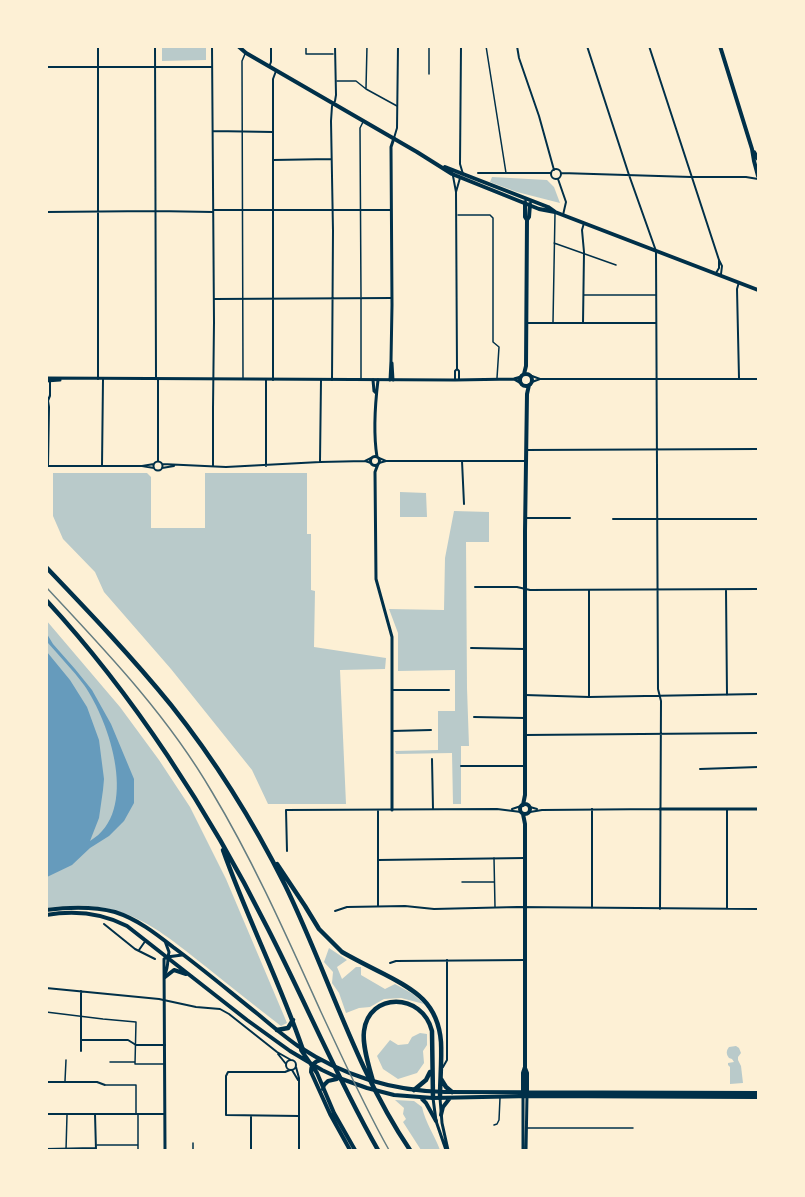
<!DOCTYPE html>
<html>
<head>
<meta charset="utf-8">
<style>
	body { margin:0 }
	#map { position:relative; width:805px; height:1197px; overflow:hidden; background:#fdf0d5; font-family:"Sofia Sans Condensed",sans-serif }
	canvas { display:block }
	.frame { position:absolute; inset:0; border:48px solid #fdf0d5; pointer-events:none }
</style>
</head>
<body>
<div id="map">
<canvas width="805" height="1197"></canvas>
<div class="frame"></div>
</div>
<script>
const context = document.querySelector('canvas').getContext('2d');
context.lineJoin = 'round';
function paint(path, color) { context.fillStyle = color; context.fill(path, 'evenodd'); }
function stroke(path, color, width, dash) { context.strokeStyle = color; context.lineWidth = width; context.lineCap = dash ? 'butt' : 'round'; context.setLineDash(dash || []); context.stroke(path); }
paint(new Path2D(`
	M162 47H206V60L162 61Z
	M492 177 547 180 554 187 560 203 517 192 490 182Z
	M53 473H147L151 477V528H205V473H307V534H311V590L315 591 314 647 386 658 385 669 340 670 346 804H268L252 770 171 669 104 592 95 572 63 539 53 516Z
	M400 492 426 493 427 517H400Z
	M454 511 489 512V542H466L467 688 469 746H461V804H453L452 753 396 754 395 751 438 750V711H455V670L398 671V633L389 609 444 610 445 558Z
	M46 620 120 707 159 760 190 807 226 879 287 1023 281 1026C255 1006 230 986 205 966 178 945 152 922 120 912 96 904 71 905 47 908Z
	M329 948 347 960 337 967 342 979 356 967H361V975L385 989 395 984 413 994 424 1004 401 998 384 999 370 1007 359 1008 346 1013 339 993 332 983 333 972 324 962Z
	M420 1033 427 1034V1045L423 1051 424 1063 417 1073 398 1079 383 1069 377 1056 390 1040 398 1045 408 1044 412 1037Z
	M736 1046 739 1048 741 1053 738 1057V1060L741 1066 743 1083 730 1084V1067L728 1065V1063L734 1062 732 1059 729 1058C726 1054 726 1051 729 1047Z
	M395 1100 414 1101 422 1107C425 1122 435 1136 440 1150H421L403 1122 406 1119 403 1114 404 1108Z`), '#b9caca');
paint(new Path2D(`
	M47 634 53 644 75 669 92 690 111 724 134 779V803L124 821 109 836 90 848 72 865 47 877V652L70 680 87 707 99 740 104 779 103 790 99 818 90 841C140 812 110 722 84 685 73 670 60 657 48 643Z`), '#669bbc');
stroke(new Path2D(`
	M306 46V54H333
	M486 46 506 173
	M429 74V46
	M337 81H356L366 89 397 106
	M366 88 367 46
	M458 215H490L493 218V342L499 347 497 378
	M554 243 616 265
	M584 295H656
	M361 297 360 128 363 122
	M361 299V379
	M553 322 555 213
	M243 378 242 61 245 54
	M494 858 495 907
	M462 882H494
	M46 1012 103 1019 136 1022 135 1064H165
	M110 1062H135
	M65 1081 66 1060
	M106 1085H136V1113
	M138 1114V1150
	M494 1125 497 1124 499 1120 500 1098
	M527 1128H633
	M97 1145H138
	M66 1150 67 1115
	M193 1150V1143`), '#003049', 1.5);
stroke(new Path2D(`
	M155 46 156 379
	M212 46 214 322 213 408V466
	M461 46 460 164 463 174
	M517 46 519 58 539 116 554 170
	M587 46 629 175 656 251 658 689 661 701 660 909
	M649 46 719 260 722 266 721 274
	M46 67H212
	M269 67 271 62V46
	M213 131 273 132
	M394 138 397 128 398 46
	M273 160 331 159
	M551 174a5 5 0 1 1 10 0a5 5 0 1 1-10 0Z
	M478 173H551
	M561 173 691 177H746L758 179
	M453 176 456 192 457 369 459 371V379
	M558 179 566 202 563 215
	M456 192 460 178
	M214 210H391
	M46 212 155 211 213 212
	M716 273 719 268V260
	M215 299 392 298
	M526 323H655
	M583 323 584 252 582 230 584 223
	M532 376 540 379H758
	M739 378 737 289 739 282
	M98 379V46
	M158 379V461
	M273 380V79L276 71
	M332 380 333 231 331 121 332 106 335 101 336 95 335 46
	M455 380V371L457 369
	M532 382 540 379
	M46 388 49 407 48 466
	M48 401 50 396V381
	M526 450 758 449
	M379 458 386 461
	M320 461 321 380
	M365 461 371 458
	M462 461 464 504
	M153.5 466a4.5 4.5 0 1 1 9 0a4.5 4.5 0 1 1-9 0Z
	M379 463 386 461H526
	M162 464 226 467 320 462 365 461 371 463
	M46 466H142L154 468
	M102 466 103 379
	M142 466 154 464
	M266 466V380
	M162 468 174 466
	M525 518H570
	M613 519H758
	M475 587H517L530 590 758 589
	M589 590V697
	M726 590 727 695
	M471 648 525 649
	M392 690H449
	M525 695 589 697 758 694
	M474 717 525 718
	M392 731 431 730
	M525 735 758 733
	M432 759 433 809
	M461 766H524
	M700 769 758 767
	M530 807 537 809
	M512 809 521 806
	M727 809V908
	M378 810V906
	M530 812 542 810 660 809
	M287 851 286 810 497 809 521 812
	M378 860 525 858
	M592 908V809
	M335 911 347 907 405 906 434 909 517 907 758 909
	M104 924 135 949 155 959
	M139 950 146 940
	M390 963 396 961 525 960
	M46 988 159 999 196 1007 220 1009 229 1014 277 1052 291 1060
	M81 991V1040H128L136 1045H165
	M81 1040V1051
	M278 1054 286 1064
	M286 1065a5 5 0 1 1 10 0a5 5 0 1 1-10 0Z
	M296 1067 299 1078V1150
	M443 1067 447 1060V960
	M290 1070 285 1072H228L226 1076V1115L299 1116
	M292 1070 298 1080
	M46 1082H97L105 1085
	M46 1114H165
	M95 1114 96 1150
	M251 1116V1150
	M46 1149 95 1148
	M299 1150H337`), '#003049', 2);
stroke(new Path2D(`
	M392 363 393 380
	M373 380 374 391 376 393
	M390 380 391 361 392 305 391 147 394 138
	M370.5 461a4.5 4.5 0 1 1 9 0a4.5 4.5 0 1 1-9 0Z
	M377 457C373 432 375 405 378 380
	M378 464 375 472 376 579 392 637V810
	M660 809H758
	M165 974C169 966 167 959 169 952L165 941
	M165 1150 164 959 167 957 182 955`), '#003049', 3);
stroke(new Path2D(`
	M46 378 455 380 514 379 521 377
	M514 379 521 383
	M46 381 60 380
	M433 1098 436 1121 446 1150
	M440 1098 442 1123 448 1150
	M523 1150V1097
	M526 1150 527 1096`), '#003049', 3);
stroke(new Path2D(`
	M238 46 246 53 417 152 452 174 539 209 555 212
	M720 46 752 149 754 161 758 176
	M754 152 758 159
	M445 167 548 207 555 212 758 290
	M527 220 529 217 530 204
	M520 380a6 6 0 1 1 12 0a6 6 0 1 1-12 0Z
	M524 374 526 366 527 220 525 217V202
	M520 809a5 5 0 1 1 10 0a5 5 0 1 1-10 0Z
	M523 805 525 795V531L527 394 529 385
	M523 814 525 824V1067L523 1073V1093
	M46 910C69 907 92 906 115 912 137 919 155 933 173 947 203 969 230 992 259 1015 272 1026 285 1037 298 1046 342 1075 393 1091 445 1092L758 1093
	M46 915C75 910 102 913 127 926L247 1020 290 1051 322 1070 339 1078 367 1088 394 1095 433 1098 531 1096 758 1097
	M165 977 174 970 186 974
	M301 1050 317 1073 334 1113 355 1150
	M321 1060C315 1061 311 1065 311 1072L330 1114 350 1150
	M525 1068 527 1073V1093
	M323 1089 324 1085 328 1081 337 1079
	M422 1099 426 1103 436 1121
	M441 1115 443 1107 450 1098`), '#003049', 4);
stroke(new Path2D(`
	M46 567C89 612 132 657 171 705 214 759 254 823 285 885 328 973 355 1069 410 1150
	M46 600C133 694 210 813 267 927 305 1001 337 1078 378 1150
	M223 850C247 918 280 982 303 1050
	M277 864 305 906 319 929 342 952C356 960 370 967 384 974 415 990 438 1003 441 1042 442 1060 440 1080 440 1098
	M277 1030 288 1028 293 1020
	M441 1079 446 1087 452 1092
	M373 1081C369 1067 362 1045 364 1031 369 992 422 992 432 1031L433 1098
	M414 1090 426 1080 430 1072`), '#003049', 4.5);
stroke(new Path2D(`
	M46 587C106 651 168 716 212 792 254 862 287 937 321 1012 343 1059 364 1106 389 1150`), '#657d81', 1.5);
</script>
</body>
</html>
